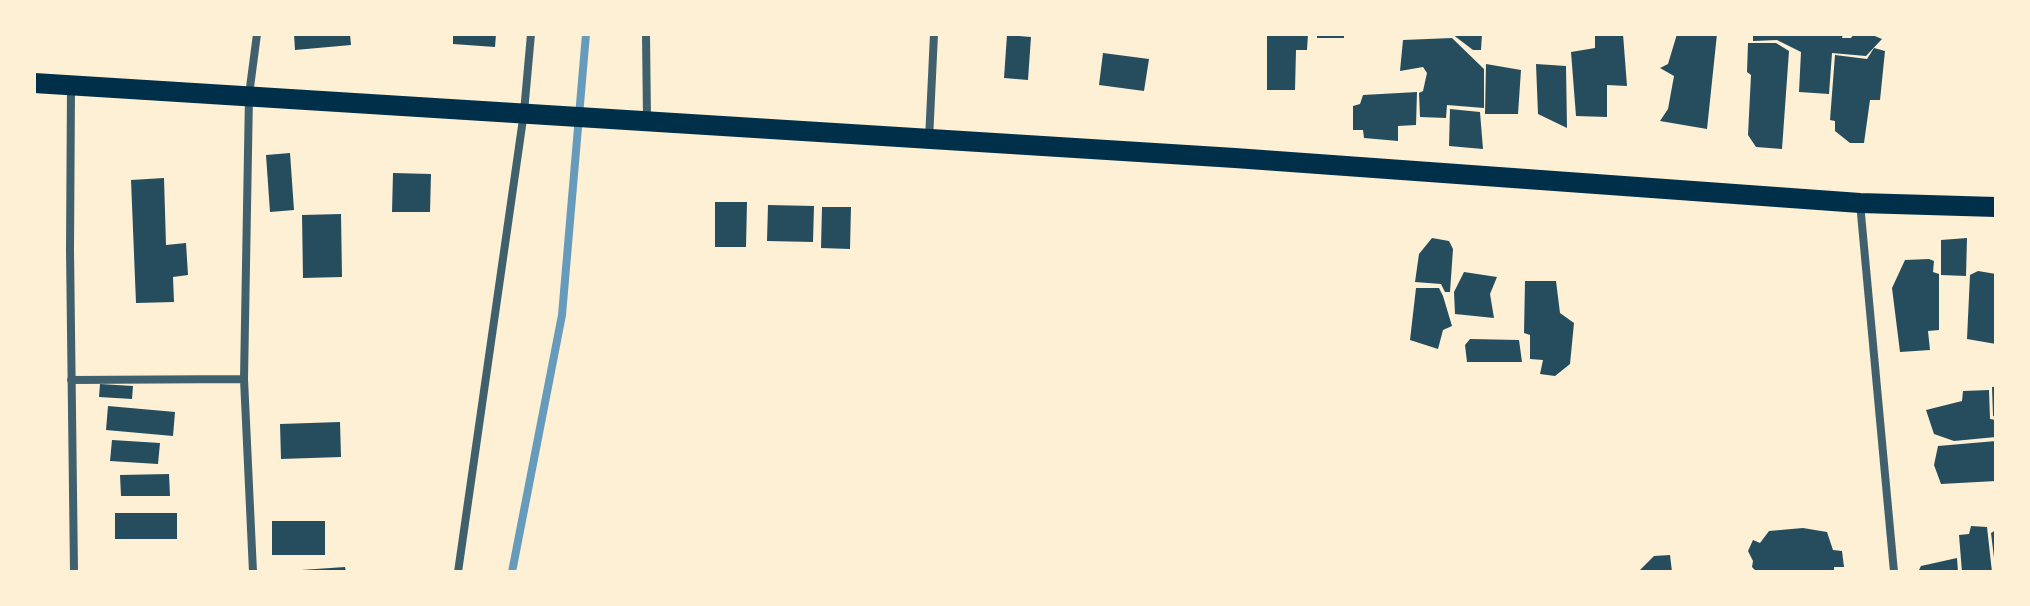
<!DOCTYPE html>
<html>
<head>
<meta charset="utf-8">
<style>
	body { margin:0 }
	#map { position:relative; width:2030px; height:606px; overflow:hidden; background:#fdf0d5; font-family:Rubik,sans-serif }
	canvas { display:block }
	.frame { position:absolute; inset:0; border:36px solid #fdf0d5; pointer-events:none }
</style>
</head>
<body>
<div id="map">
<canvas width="2030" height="606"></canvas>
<div class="frame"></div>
</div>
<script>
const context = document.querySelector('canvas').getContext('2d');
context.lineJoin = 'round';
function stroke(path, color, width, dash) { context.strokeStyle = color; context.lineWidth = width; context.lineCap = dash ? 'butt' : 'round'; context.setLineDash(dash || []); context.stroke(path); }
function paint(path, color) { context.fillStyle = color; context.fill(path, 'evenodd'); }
stroke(new Path2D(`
	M512 572 562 315 586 34`), '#669bbc', 8);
paint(new Path2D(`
	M294 34H350L351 45 295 50Z
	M453 34H496L495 47 453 44Z
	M1267 34H1308L1307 50H1296L1295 90H1267Z
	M1317 34H1344V38H1317Z
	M1452 34H1482L1481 50H1473Z
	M1595 34H1623L1627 86 1607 85V117L1576 116 1571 52 1595 48Z
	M1677 34H1717L1707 129 1660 121 1668 109 1674 76 1660 68 1668 64Z
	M1753 34H1843L1842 38H1851L1854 34H1870L1882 39 1866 56 1832 53 1829 94 1799 92 1801 52 1777 40 1753 41Z
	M1007 35 1031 37 1028 80 1004 78Z
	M1452 38 1484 69V108L1447 105 1446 118 1420 117 1419 93 1423 91 1427 73 1423 67 1400 71 1403 40Z
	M1748 43H1776L1789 51 1782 149 1756 147 1748 135 1751 75 1747 72Z
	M1874 48 1885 51 1880 100H1870L1864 143H1850L1835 131V121L1830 120 1835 55 1867 59Z
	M1103 53 1149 59 1144 91 1099 85Z
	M1486 64 1521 70 1518 114H1485Z
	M1536 64 1566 66 1567 128 1538 114Z
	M1417 92 1416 125 1398 126V141L1364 138 1363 130H1353V106L1360 104 1363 95Z
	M1450 109 1480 112 1483 149 1449 146Z
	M290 153 294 210 270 212 266 155Z
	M393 173 431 174 430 212H392Z
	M164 178 166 245 186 243 188 275 173 277 174 302 136 303 131 180Z
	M715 202H747L746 247H715Z
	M768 205 814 206 813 242 767 241Z
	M822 207H851L850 249 821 248Z
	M341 214 342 277 303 278 302 215Z
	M1432 238 1449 241 1453 249 1450 292H1445L1441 284 1415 282 1419 254Z
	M1967 238 1966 276 1941 275V240Z
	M1929 259 1934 261 1933 272 1939 274V330L1928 331 1930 350 1900 352 1892 288 1905 260Z
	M1978 271 1996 274V344L1967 339 1970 275Z
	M1464 272 1497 277 1490 294 1494 318 1455 314 1454 292Z
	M1525 281H1556L1560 313 1574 323 1570 364 1555 376 1540 374 1543 360 1530 359V335L1524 333Z
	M1416 288H1439L1443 296 1452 326 1443 330 1438 349 1410 340Z
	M1470 339 1519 340 1522 362H1467L1465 345Z
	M100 384 133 386 132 399 99 397Z
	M1992 387H1996V417L1993 416Z
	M1989 390 1990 419 1996 420V437L1954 441 1934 434 1926 410 1962 401 1963 391Z
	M108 406 175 412 173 436 106 430Z
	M340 422 341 457 281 459 280 424Z
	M112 440 160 443 158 464 110 461Z
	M1996 441V481L1941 484 1934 465 1938 446Z
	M169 474 170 496H121L120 475Z
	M115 513H177V539H115Z
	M272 521H325V555H272Z
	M1971 526 1987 527 1992 572H1962L1959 535 1969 534Z
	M1803 528 1827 532 1833 550 1842 551 1844 567H1834V572H1757L1752 567 1753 561 1748 551 1753 540 1760 543 1769 531Z
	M1996 530V558H1994L1991 533Z
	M1670 555 1672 572H1638L1654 556Z
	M1957 558 1958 572H1918L1921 566Z
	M345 567 346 572H301V570Z`), '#264d5e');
stroke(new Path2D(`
	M646 34 647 120
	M71 86 70 250 74 572
	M929 140 934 34
	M1860 203 1894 572
	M71 380 244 379
	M253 572 244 379 249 95 257 34
	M458 572 524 112 531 34`), '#3f606c', 8);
stroke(new Path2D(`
	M34 83 1235 158 1860 203 1996 207`), '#003049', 20);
</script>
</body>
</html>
